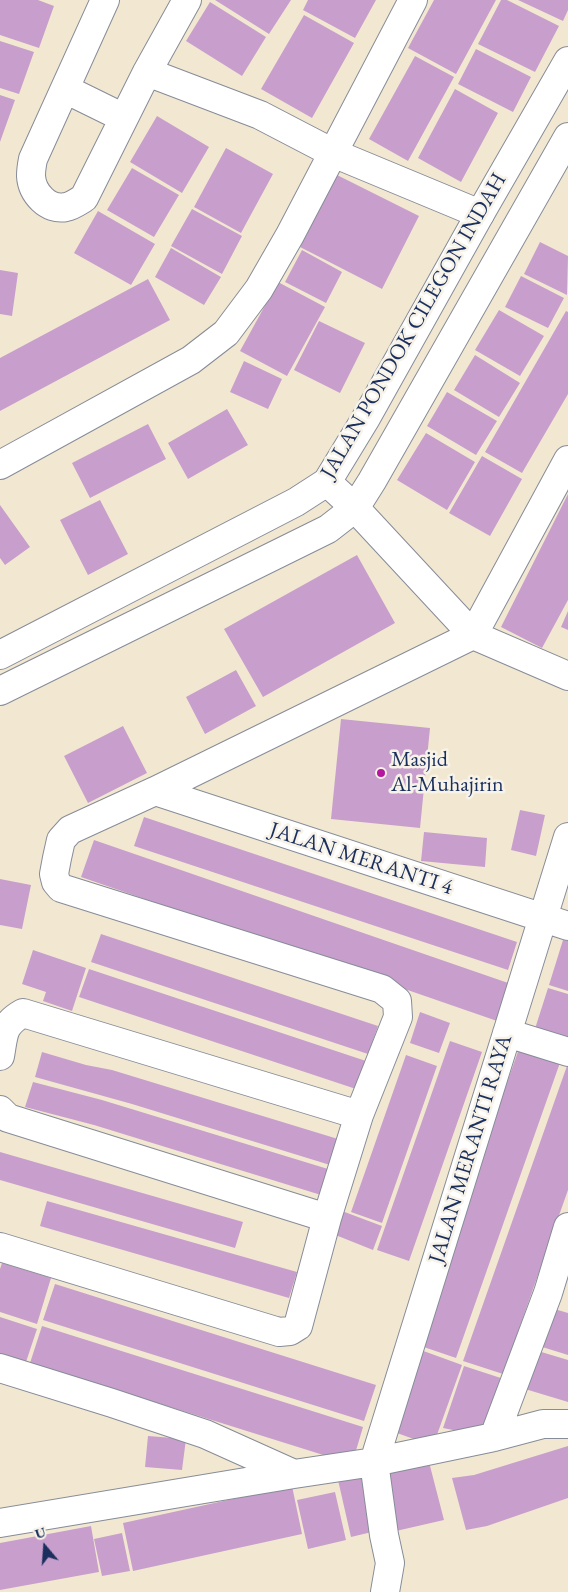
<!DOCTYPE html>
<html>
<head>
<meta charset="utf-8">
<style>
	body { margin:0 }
	#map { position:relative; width:568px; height:1592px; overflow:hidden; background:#f2e8d2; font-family:"EB Garamond",serif }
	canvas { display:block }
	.north { position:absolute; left:20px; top:1522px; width:50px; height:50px; -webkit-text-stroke:4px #f7f3e8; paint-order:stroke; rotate:342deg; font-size:14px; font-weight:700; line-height:20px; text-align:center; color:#1b2f5e }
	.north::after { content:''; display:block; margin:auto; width:18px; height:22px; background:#1b2f5e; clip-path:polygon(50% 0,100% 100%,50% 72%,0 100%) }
</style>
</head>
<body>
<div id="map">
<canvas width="568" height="1592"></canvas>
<div class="north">U</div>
</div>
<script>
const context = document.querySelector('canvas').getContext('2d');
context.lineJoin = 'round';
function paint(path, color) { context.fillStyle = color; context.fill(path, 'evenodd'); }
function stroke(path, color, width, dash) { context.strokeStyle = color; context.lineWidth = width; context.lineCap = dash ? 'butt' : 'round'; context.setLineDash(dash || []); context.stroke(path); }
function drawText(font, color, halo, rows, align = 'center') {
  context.font = font + ' "EB Garamond",serif'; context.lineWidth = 5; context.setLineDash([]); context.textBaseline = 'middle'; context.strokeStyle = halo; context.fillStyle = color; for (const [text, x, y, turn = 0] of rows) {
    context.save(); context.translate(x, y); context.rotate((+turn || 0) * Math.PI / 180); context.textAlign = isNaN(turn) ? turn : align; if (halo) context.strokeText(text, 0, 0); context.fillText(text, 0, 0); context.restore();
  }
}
paint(new Path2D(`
	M0 0H38L54 6 39 48 0 35Z
	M215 0H291L269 34Z
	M308 0H376L355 38 303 10Z
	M434 0H496L456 74 408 48Z
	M501 0H507L559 26 535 72 478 44Z
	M518 0H568V10L563 21Z
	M210 2 266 37 242 76 186 41Z
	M304 15 354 43 312 118 261 89Z
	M0 41 34 52 19 94 0 88Z
	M476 49 531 77 513 112 458 84Z
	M415 56 454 77 408 161 369 139Z
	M455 89 498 113 461 182 418 158Z
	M0 95 15 100 0 142Z
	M157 116 209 147 182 193 130 162Z
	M226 148 273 174 241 233 194 207Z
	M132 168 179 195 154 237 107 210Z
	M337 175 419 216 382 289 300 247Z
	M192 209 242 236 222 274 171 246Z
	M98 211 155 244 131 285 74 253Z
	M540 242 568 256 567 295 524 274Z
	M171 248 221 277 204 305 155 277Z
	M302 250 342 272 326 303 285 282Z
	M0 270 18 273 12 316 0 314Z
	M521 276 564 298 548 328 505 307Z
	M148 279 170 320 0 411V358Z
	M278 282 325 307 287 376 240 351Z
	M499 310 544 336 520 376 475 350Z
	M566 311 568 312V394L522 473 485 452Z
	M319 321 365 343 340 393 294 370Z
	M475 355 520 383 499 417 454 390Z
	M244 361 282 379 268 409 230 392Z
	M447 392 497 421 476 455 427 426Z
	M227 409 248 445 188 479 168 443Z
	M148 424 166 459 90 498 72 463Z
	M426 433 475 462 447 510 397 480Z
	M482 456 522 479 490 536 449 513Z
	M568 494V600L542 648 501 627Z
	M100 500 128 554 88 575 60 520Z
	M0 505 30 547 5 565 0 558Z
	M357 555 395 623 263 697 224 629Z
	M568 611V630L561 627Z
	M236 670 256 706 205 734 186 697Z
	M341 719 430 728 420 828 331 819Z
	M123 726 147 773 88 803 64 756Z
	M520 810 545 815 536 856 511 850Z
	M144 817 517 942 508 970 134 846Z
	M424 832 487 838 485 867 421 861Z
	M94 840 514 985 500 1022 81 877Z
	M0 879 31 885 22 929 0 925Z
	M101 934 378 1026 368 1054 91 962Z
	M563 940 568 941V991L549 985Z
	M33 950 86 968 72 1011 43 1001 46 992 22 984Z
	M89 969 366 1061 356 1089 79 997Z
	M548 988 568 994V1040L533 1035Z
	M420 1012 450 1023 439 1053 410 1043Z
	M450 1041 482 1052 409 1261 377 1250Z
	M521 1043 562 1057 456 1358 415 1344Z
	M42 1052 86 1065 112 1070 338 1139 330 1165 132 1104 35 1077Z
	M406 1055 437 1066 382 1223 351 1212Z
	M568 1063V1190L503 1374 463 1361Z
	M33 1082 102 1100 328 1169 321 1195 94 1125 25 1107Z
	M0 1152 243 1222 235 1248 0 1180Z
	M47 1201 297 1272 289 1298 40 1226Z
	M342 1211 382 1226 373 1250 333 1234Z
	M2 1263 51 1278 37 1324 0 1312V1269Z
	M55 1284 376 1385 364 1421 43 1320Z
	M551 1308 568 1313V1355L539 1346Z
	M0 1317 37 1329 26 1362 0 1354Z
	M42 1326 363 1427 352 1464 30 1363Z
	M418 1349 462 1365 433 1446 397 1433Z
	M538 1351 568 1360V1402L525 1389Z
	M464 1366 510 1381 487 1437 443 1428Z
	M148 1436 186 1439 182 1470 145 1467Z
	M568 1446V1498L487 1526 466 1530 452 1478 474 1475Z
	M429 1462 444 1520 396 1531 382 1473Z
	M362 1475 376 1531 351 1537 338 1480Z
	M292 1486 302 1534 133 1571 123 1523Z
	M335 1492 346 1540 308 1549 297 1500Z
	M91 1526 99 1572 0 1590V1543Z
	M122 1533 130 1571 102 1576 94 1539Z`), '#c89fcc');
const minor = new Path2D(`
	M105 0 33 159C32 164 31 170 31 176 32 193 48 211 66 207 72 206 79 201 84 198L147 72 187 0
	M147 72 260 115 333 153 480 214
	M65 89 124 118
	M0 465 191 360 226 333 259 289 290 235 413 0
	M327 482 355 508 473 635 568 676
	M155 791 568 926
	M507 1033 568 1052
	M0 1056C4 1034 2 1025 23 1013L359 1115
	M0 1110 8 1118 327 1218
	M0 1247 279 1332 290 1331 298 1326 327 1218 359 1115 398 1017 397 1001 382 989 61 888 56 882 54 874 57 858 61 840 70 830 155 791 473 635 568 460
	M0 1368 112 1403 205 1434 294 1474
	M494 1437 548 1293 568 1227
	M0 1523 294 1474 374 1462 494 1437 543 1424H568
	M385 1592 390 1563 384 1535 374 1462 568 837`);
const tertiary = new Path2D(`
	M0 655 296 502 327 482 366 418 480 214 568 61
	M0 691 328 529 355 508 372 481 568 137`);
stroke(minor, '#868c98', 30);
stroke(tertiary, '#868c98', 30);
stroke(minor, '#fff', 28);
stroke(tertiary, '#fff', 28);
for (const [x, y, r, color] of [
	[381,773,5,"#b5179e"]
]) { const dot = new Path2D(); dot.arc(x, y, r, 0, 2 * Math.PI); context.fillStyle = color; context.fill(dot); stroke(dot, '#f7f3e8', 2); }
drawText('22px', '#1b2f5e', '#f7f3e8', [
	["JALAN PONDOK CILEGON INDAH",414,326,-60],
	["JALAN MERANTI 4",361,859,18],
	["JALAN MERANTI RAYA",471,1149,-73]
]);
drawText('22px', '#1b2f5e', '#f7f3e8', [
	["Masjid",391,760],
	["Al-Muhajirin",391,785]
], 'left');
</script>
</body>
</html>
